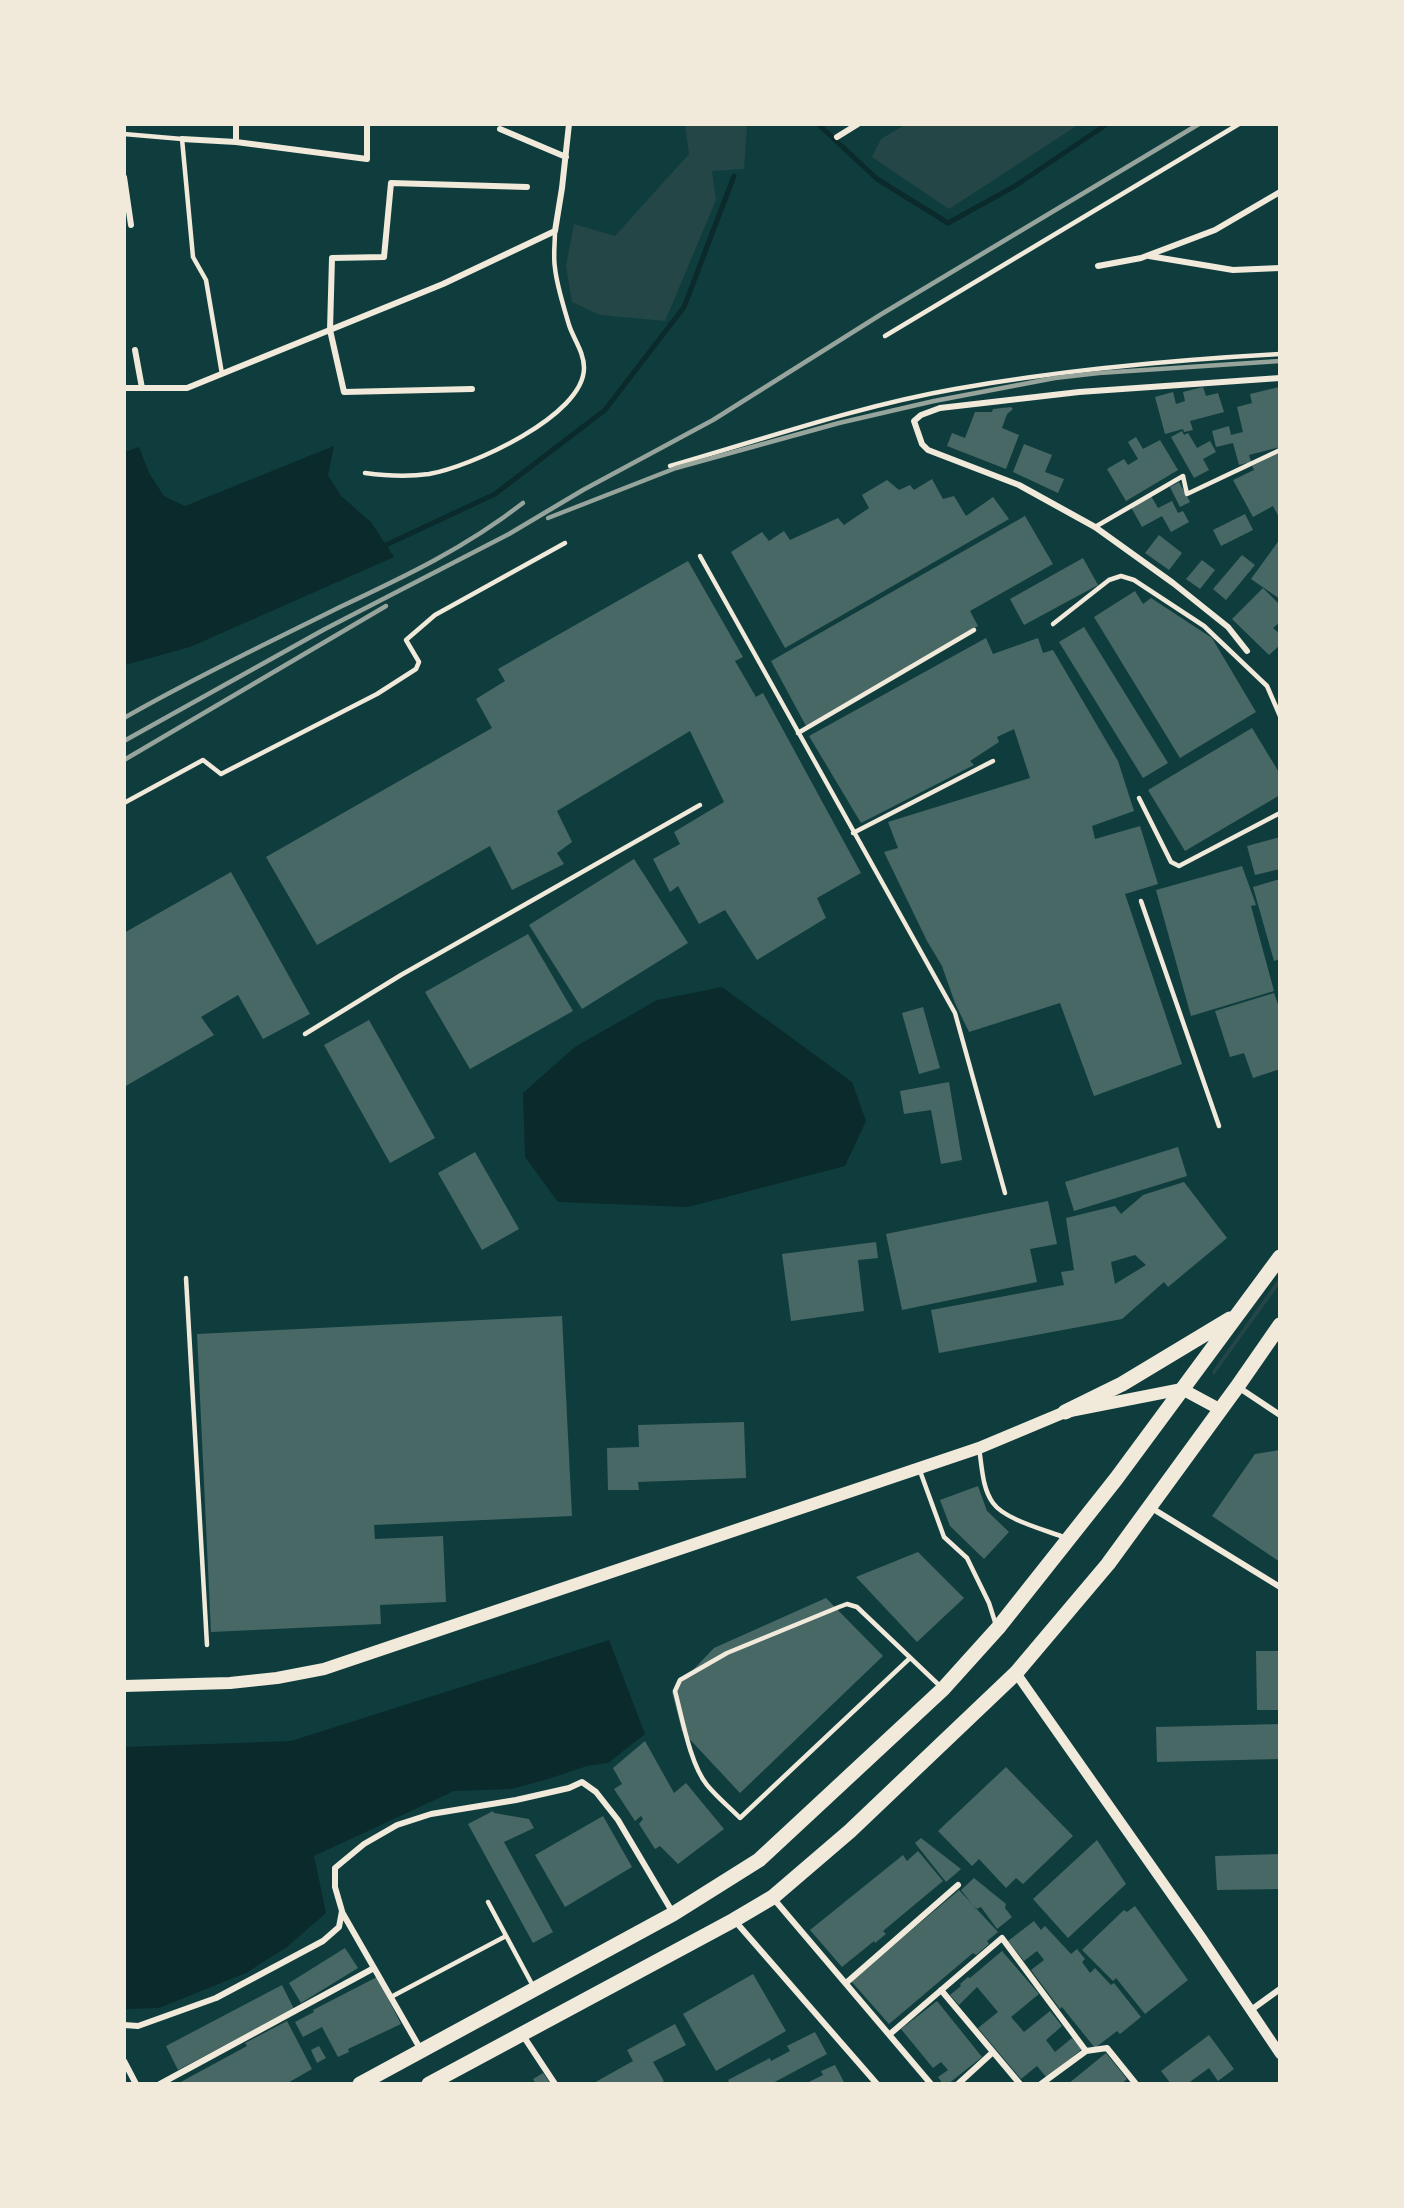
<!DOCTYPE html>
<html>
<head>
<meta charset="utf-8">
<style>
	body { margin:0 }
	#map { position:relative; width:1404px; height:2208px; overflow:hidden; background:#0f3d3e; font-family:"DejaVu Sans",sans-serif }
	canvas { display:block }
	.frame { position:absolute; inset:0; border:126px solid #f1e9da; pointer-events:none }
</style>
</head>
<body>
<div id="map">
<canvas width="1404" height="2208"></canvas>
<div class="frame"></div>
</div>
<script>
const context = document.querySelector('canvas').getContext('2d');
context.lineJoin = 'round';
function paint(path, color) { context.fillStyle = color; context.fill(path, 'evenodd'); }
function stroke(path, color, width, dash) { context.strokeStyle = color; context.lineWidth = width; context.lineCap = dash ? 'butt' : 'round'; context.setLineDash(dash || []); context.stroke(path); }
paint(new Path2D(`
	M906 124H1078V125L949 209 872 157 881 139Z
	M685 125H747L744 169 712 171 716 200 665 321 600 315 572 302 566 266 574 224 615 236 689 154Z
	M1279 1278V1285L1214 1375 1212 1373 1214 1369Z`), '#244646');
paint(new Path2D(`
	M334 446 328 475 341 496 371 522 394 557 190 647 125 665V452L139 447 149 473 164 496 185 506Z
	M722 987 852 1082 866 1121 845 1166 688 1207 558 1202 525 1157 523 1093 575 1047 657 1000Z
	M609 1640 645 1734 608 1763 587 1766 545 1780 511 1789 454 1791 314 1856 326 1913 287 1947 246 1973 159 2008 125 2009V1747L291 1741Z`), '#0a2a2b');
stroke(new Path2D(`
	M818 124 877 179 948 223 1015 186 1107 124
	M386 545 495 494 605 410 684 307 734 176`), '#0a2a2b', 5);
paint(new Path2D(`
	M1203 387 1206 396 1218 393 1224 412 1190 421 1193 430 1184 432 1183 429 1165 434 1155 397 1173 392 1176 404 1185 401 1183 392Z
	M1279 387 1280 447 1249 455 1251 462 1239 465 1233 443 1216 447 1212 431 1229 426 1231 435 1243 432 1237 407 1252 403 1250 394Z
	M1011 407 1013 409 1007 414 1002 428 1019 435 1006 469 947 446 952 433 965 438 975 412H992L993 409Z
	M1182 431 1184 435 1188 433 1197 448 1210 441 1216 452 1203 459 1209 470 1194 478 1171 437Z
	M1136 437 1143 449 1160 440 1178 470 1126 501 1107 469 1124 459 1128 465 1138 459 1128 442Z
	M1024 444 1052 455 1045 472 1064 479 1058 493 1013 472Z
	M1280 452V519L1273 506 1253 517 1233 480 1254 470 1252 466Z
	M932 479 943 499 954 496 966 516 993 497 1009 519 785 648 731 552 762 532 769 541 784 531 790 540 838 518 844 525 869 508 862 495 887 480 899 490 910 485 914 490Z
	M1179 482 1190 502 1180 507 1170 487Z
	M1151 496 1158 508 1172 501 1178 513 1183 511 1189 522 1171 532 1162 516 1142 527 1131 507Z
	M1245 514 1253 530 1221 546 1213 530Z
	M1025 516 1053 564 970 611 978 626 806 726 771 661Z
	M1159 535 1182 553 1169 570 1145 553Z
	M1280 539V599L1251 579Z
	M1242 555 1255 565 1226 600 1213 589Z
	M1083 558 1098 585 1024 625 1010 599Z
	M1202 560 1215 570 1200 589 1186 579Z
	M688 561 743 657 735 661 756 697 763 693 861 873 817 898 826 918 757 960 725 910 699 924 678 886 670 892 653 859 680 844 674 832 724 802 690 731 557 811 572 842 557 853 564 864 512 890 490 846 317 945 266 857 492 728 476 699 505 681 498 669Z
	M1263 588 1280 605V622L1273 628 1280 634V645L1269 655 1232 619Z
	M1135 591 1143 604 1151 598 1212 638 1256 712 1180 758 1094 617Z
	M1084 627 1168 763 1143 778 1059 642Z
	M986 638 993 654 1038 638 1043 653 1053 650 1118 761 1134 811 1092 826 1095 839 1140 826 1158 884 1125 894 1182 1064 1094 1096 1060 1003 969 1032 955 1003 942 966 927 941 884 852 898 848 888 822 1030 778 1014 729 997 737 999 742 970 761 974 765 861 823 809 736Z
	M1252 728 1280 774V795L1185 851 1148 790Z
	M1280 837V869L1255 875 1247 846Z
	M634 859 688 943 582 1009 529 925Z
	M1242 866 1256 905 1251 906 1274 991 1191 1016 1156 890Z
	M231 872 310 1014 263 1039 238 995 201 1017 214 1035 124 1087V933Z
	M1280 879V959L1274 961 1253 887Z
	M528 934 573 1011 470 1069 425 992Z
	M1274 993 1280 1010V1069L1253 1078 1244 1053 1230 1057 1215 1011Z
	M923 1007 940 1068 919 1074 902 1013Z
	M369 1020 435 1138 390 1163 324 1045Z
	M949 1082 962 1160 941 1164 931 1110 904 1114 900 1091Z
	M1178 1147 1187 1176 1074 1211 1065 1182Z
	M475 1152 519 1229 482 1250 438 1173Z
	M1184 1182 1227 1238 1168 1287 1164 1282 1122 1319 939 1353 931 1310 1064 1285 1061 1272 1074 1270 1066 1218 1115 1206 1121 1214 1143 1195ZM1135 1255 1146 1265 1115 1284 1111 1262Z
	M1048 1201 1057 1244 1030 1249 1037 1282 902 1310 886 1234Z
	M876 1242 878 1258 858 1260 864 1311 791 1321 782 1254Z
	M562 1316 572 1516 374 1525 375 1539 443 1536 446 1602 380 1605 381 1624 211 1632 197 1334Z
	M744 1422 746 1478 638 1482 639 1490H608L607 1448 639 1447 638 1425Z
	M1280 1450V1562L1212 1516 1255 1454Z
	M978 1486 987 1511 1009 1532 984 1559 950 1526 940 1500Z
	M918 1552 964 1598 917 1642 856 1577Z
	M826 1598 883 1656 740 1793 682 1731 672 1692 714 1648Z
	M1256 1651H1280V1710H1257Z
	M1280 1724V1759L1157 1762 1156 1727Z
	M645 1741 674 1793 686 1783 724 1829 678 1864 660 1846 655 1849 639 1824 643 1819 641 1816 635 1821 614 1789 622 1784 613 1768Z
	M1006 1767 1073 1836 1023 1884 1016 1878 1006 1888 979 1859 972 1866 938 1831Z
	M493 1811 494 1813 529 1819 534 1828 504 1842 553 1932 533 1943 468 1824Z
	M603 1816 632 1867 565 1907 535 1855Z
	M921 1838 961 1869 946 1882 915 1843Z
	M1097 1840 1126 1884 1068 1938 1033 1899Z
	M918 1851 943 1881 883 1931 886 1934 875 1943 874 1941 842 1967 810 1930 903 1855 907 1861Z
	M1280 1854V1889L1217 1890 1215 1856Z
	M974 1878 1006 1904 1005 1908 1012 1917 997 1929 981 1907 976 1909 961 1890Z
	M959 1890 998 1932 987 1941 989 1944 976 1955 973 1953 889 2024 851 1981Z
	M1135 1906 1188 1980 1145 2014 1116 1978 1113 1981 1082 1950 1124 1910 1127 1912Z
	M1034 1921 1041 1930 1045 1926 1071 1954 1077 1949 1085 1959 1082 1962 1090 1973 1095 1968 1111 1985 1114 1983 1141 2017 1120 2034 1117 2031 1095 2048 1062 2007 1060 2009 1031 1970 1044 1960 1037 1951 1024 1961 1008 1941Z
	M345 1948 358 1968 301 2003 289 1983Z
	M1002 1951 1039 1994 1011 2017 1024 2032 1050 2011 1062 2026 1046 2040 1055 2052 1072 2038 1082 2049 1047 2078 1037 2066 1021 2079 978 2028 998 2012 977 1987 959 2005 950 1995 961 1986 960 1984 968 1977 970 1978Z
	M753 1974 786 2031 716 2071 683 2014Z
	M377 1977 401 2024 348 2049 349 2052 338 2057 322 2027 303 2037 295 2022 314 2012 313 2010Z
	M282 1985 294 2009 178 2070 166 2046Z
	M937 2001 982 2057 948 2084H943L938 2077 948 2070 941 2062 933 2068 901 2029Z
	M287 2021 312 2069 286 2084H177L247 2046 245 2043Z
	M675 2024 686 2045 653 2062 664 2081 659 2084H592L633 2061 627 2050Z
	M815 2032 827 2054 771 2084H730L728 2080 770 2058 771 2061 790 2051 787 2046Z
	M1209 2035 1234 2069 1218 2081 1209 2068 1187 2084H1171L1161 2071Z
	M319 2046 326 2058 317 2063 311 2050Z
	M1106 2053 1127 2079 1121 2084H1068Z
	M835 2065 845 2084H805L823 2075 821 2071Z
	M543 2073 551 2084H536L533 2079Z`), '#486865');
stroke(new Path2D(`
	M124 134 182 139 193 257 206 280 222 374
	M885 336 1239 124
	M670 466C764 439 859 406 955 389 1062 370 1171 360 1280 354
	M365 473C387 476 407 477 429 474 470 467 584 416 584 368 584 352 574 340 569 325 564 307 557 287 555 268 553 256 555 243 555 231
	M1095 527 1183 476 1187 494 1280 450
	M700 556 955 1013 1005 1193
	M1053 624 1109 580 1121 576 1134 580 1204 626 1267 686 1280 716
	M798 733 974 630
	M1139 798 1171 862 1179 866 1280 813
	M124 803 203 760 221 774 377 694 416 669 419 662 406 640 435 615 565 543
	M853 833 993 761
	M1141 901 1219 1126
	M305 1034 401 975 700 805
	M186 1278 207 1645
	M979 1448C982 1466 982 1488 993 1503 1005 1520 1046 1530 1066 1538
	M920 1471 944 1537 967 1558 989 1603 996 1625
	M910 1658 740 1818C729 1807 717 1797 707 1785 690 1764 682 1717 675 1691L680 1680 727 1653 839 1607 847 1604 857 1607 941 1687
	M488 1902 533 1986
	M391 1997 506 1936`), '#f1e9da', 4.5);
stroke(new Path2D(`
	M236 124V142L367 159V124
	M500 129 566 157
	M837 137 858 124
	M182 139 236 142
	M124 177 131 225
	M1149 256 1233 270 1280 268
	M1098 266 1141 258 1215 230 1280 192
	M135 350 142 388
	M124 388H187L443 284 555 231 562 188 569 124
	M472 389 344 392 330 330 332 258 384 257 391 183 527 187
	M1247 651 1228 627 1173 583 1095 527 1019 485 928 450 922 444 914 421 921 415 940 408 1079 392 1280 378
	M1238 1387 1280 1415
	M1150 1507 1280 1587
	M773 1898 931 2084
	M342 1912 421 2050
	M735 1921 877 2084
	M846 1983 958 1885
	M941 1990 1020 2084
	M1251 2010 1280 1989
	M124 2025 138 2026 216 1998 323 1941 339 1927 342 1911 335 1887V1868L364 1844 397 1825 431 1814 516 1800 569 1788 582 1782 596 1792 618 1820 673 1913
	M522 2034 555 2084
	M890 2034 1002 1938 1086 2051 1107 2048 1136 2084
	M124 2061 136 2084
	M160 2084 374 1968
	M958 2084 993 2052
	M1041 2084 1086 2051`), '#f1e9da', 6);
stroke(new Path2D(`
	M1016 1673 1202 1938 1280 2054`), '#f1e9da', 10);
stroke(new Path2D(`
	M124 1686 230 1683 277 1678 324 1669 979 1448 1065 1412 1182 1389 1221 1410`), '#f1e9da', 12);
stroke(new Path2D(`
	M1065 1412 1122 1384 1230 1319
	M360 2084 673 1914 759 1860 943 1689 998 1628 1116 1479 1280 1257
	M429 2084 734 1920 773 1897 850 1831 1016 1673 1108 1564 1237 1387 1280 1325`), '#f1e9da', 15);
stroke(new Path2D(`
	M548 518 676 468 839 423 934 401 1055 378 1099 373 1280 361
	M124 718C195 677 268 643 340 607 406 576 465 548 523 503
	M124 741 325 629 509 534 583 490 713 420 880 315 1199 124
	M124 760 386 606`), '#97a49c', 4.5);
</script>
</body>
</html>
